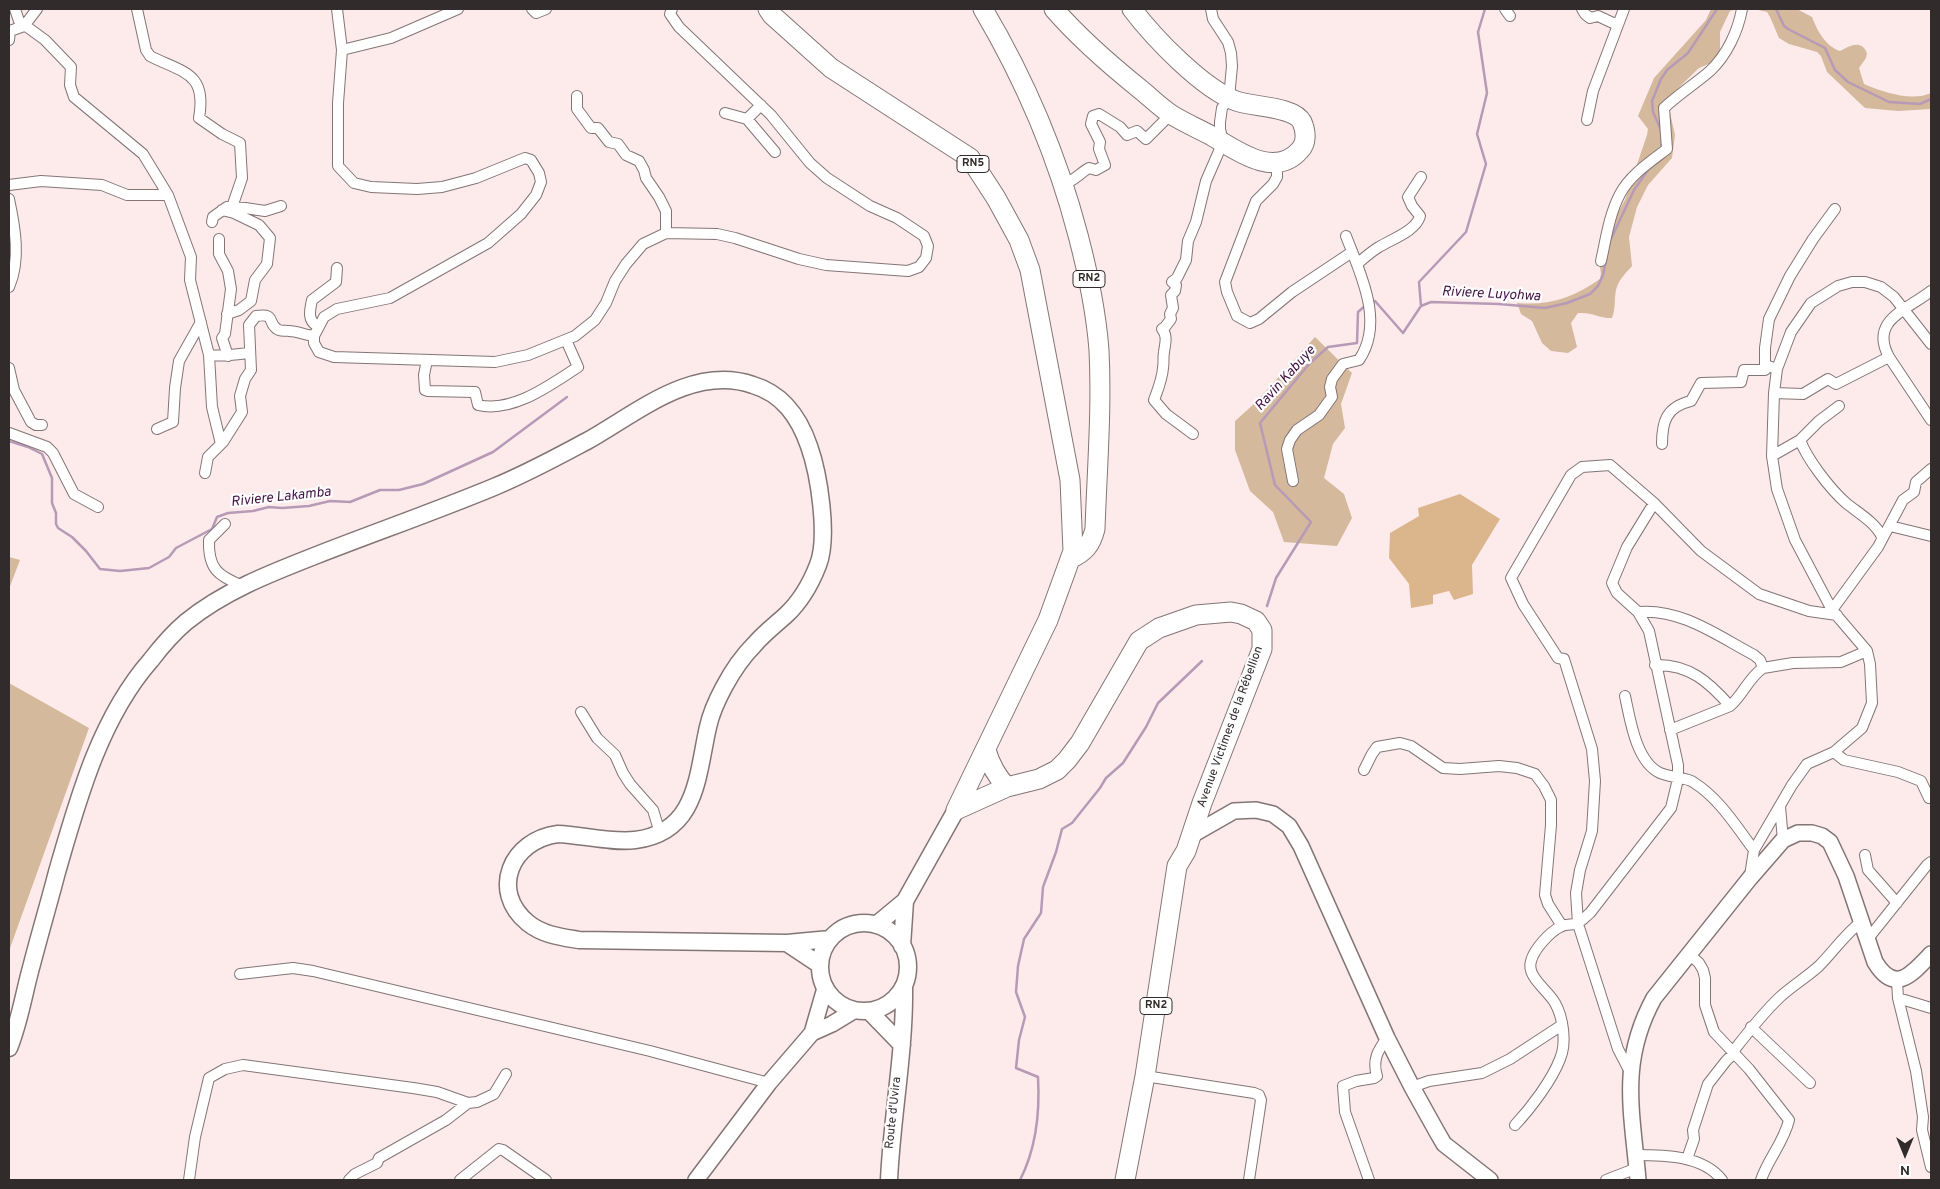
<!DOCTYPE html>
<html>
<head>
<meta charset="utf-8">
<style>
	body { margin:0 }
	#map { position:relative; width:1940px; height:1189px; overflow:hidden; background:#fdebec; font-family:Overpass,sans-serif }
	canvas { display:block }
	.frame { position:absolute; inset:0; border:10px solid #312b2b; pointer-events:none }
	.north { position:absolute; left:1880px; top:1129px; width:50px; height:50px; -webkit-text-stroke:4px #fdfdfd; paint-order:stroke; rotate:180deg; font-size:14px; font-weight:700; line-height:20px; text-align:center; color:#312b2b }
	.north::after { content:''; display:block; margin:auto; width:18px; height:22px; background:#312b2b; clip-path:polygon(50% 0,100% 100%,50% 72%,0 100%) }
</style>
</head>
<body>
<div id="map">
<canvas width="1940" height="1189"></canvas>
<div class="frame"></div>
<div class="north">N</div>
</div>
<script>
const context = document.querySelector('canvas').getContext('2d');
context.lineJoin = 'round';
function paint(path, color) { context.fillStyle = color; context.fill(path, 'evenodd'); }
function stroke(path, color, width, dash) { context.strokeStyle = color; context.lineWidth = width; context.lineCap = dash ? 'butt' : 'round'; context.setLineDash(dash || []); context.stroke(path); }
function drawText(font, color, halo, rows, align = 'center') {
  context.font = font + ' Overpass,sans-serif'; context.lineWidth = 4.5; context.setLineDash([]); context.textBaseline = 'middle'; context.strokeStyle = halo; context.fillStyle = color; for (const [text, x, y, turn = 0] of rows) {
    context.save(); context.translate(x, y); context.rotate((+turn || 0) * Math.PI / 180); context.textAlign = isNaN(turn) ? turn : align; if (halo) context.strokeText(text, 0, 0); context.fillText(text, 0, 0); context.restore();
  }
}
paint(new Path2D(`
	M1711 9H1737L1730 11 1720 32V50L1716 61 1699 68 1669 97 1670 113 1675 135 1672 158 1648 185 1637 207 1629 237 1632 266C1626 273 1618 280 1616 290 1614 299 1616 308 1612 318 1597 318 1593 312 1578 313L1571 323 1577 347 1568 353 1551 351 1542 343 1532 321 1521 314 1517 303C1550 306 1574 297 1600 279L1601 273 1598 257 1600 245 1625 200 1647 135 1648 129 1638 116 1654 78 1706 20Z
	M1754 9H1797L1812 17C1817 30 1825 46 1840 51 1850 46 1861 39 1867 53L1866 58 1859 68 1864 84C1883 92 1912 102 1931 93V109L1898 111 1865 108 1827 72 1821 56 1817 52 1789 44 1779 38 1770 17 1767 12Z
	M1315 337 1352 373 1341 404 1345 428 1333 444 1324 478 1344 494 1352 518 1337 546 1284 542 1273 512 1250 491 1235 450V421L1255 403Z
	M9 557 20 560 9 589Z
	M9 683 89 728 9 951Z`), '#d4b99c');
paint(new Path2D(`
	M1460 494 1500 519 1472 565 1473 594 1454 600 1449 591 1433 595V604L1411 608 1409 584 1389 558 1390 533 1419 516 1418 508Z`), '#dbb68c');
stroke(new Path2D(`
	M1776 9 1784 26 1788 29 1825 48 1835 70 1848 82 1889 102 1920 104 1931 99
	M1661 130 1653 112 1652 101 1661 79 1667 70 1688 53 1717 9
	M1661 150 1662 138
	M1610 241 1634 190 1650 167
	M1371 302 1375 301 1403 333 1421 306 1419 282 1466 232 1486 164 1477 134 1487 93 1478 32 1485 9
	M1421 306 1431 302 1499 304 1545 308 1567 303 1590 294 1598 286 1603 275 1606 261
	M9 441 28 447 42 454 52 478V503L56 513V524L58 528 72 537 86 551 100 569 120 571 149 568 169 557 176 548 212 529 217 517 228 513 253 511 269 507 282 508 309 506 330 501 350 502 380 490H399L423 484 493 452 567 397
	M1267 606 1276 578 1311 522 1275 485 1260 423 1309 364 1328 347 1357 343 1358 312 1366 305
	M1020 1180C1036 1149 1040 1112 1038 1077L1016 1068 1019 1040 1025 1017 1016 992 1018 966 1024 939 1041 913 1043 887 1056 852 1062 829 1072 823 1100 788 1106 778 1123 763 1146 727 1158 703 1202 661`), '#b79ab6', 2.5);
const street = new Path2D(`
	M15 9 19 21 45 40 71 67 70 85 74 97 143 154 168 195 191 257 190 280 209 355C223 357 236 354 250 353
	M137 9 146 50 150 56C183 73 207 72 199 118L222 134 240 143 242 178 232 207
	M337 9 342 50 338 103V166L354 183 371 187 417 189 442 187 476 178 525 158 531 160 539 173 541 182 536 195 521 214 488 243 390 298 337 309 324 317 314 336V343L319 352 334 357 495 362 528 355 575 336 595 320 606 303 615 281 626 264 643 244 666 233 717 234 735 238 799 259 826 265 908 271 919 267 926 258 928 246 924 236 897 218 870 206 827 178 810 163 771 115 679 27 670 14 672 9
	M532 9 536 13 546 9
	M1505 9 1510 16
	M1582 9 1585 14 1590 18 1598 16 1613 23H1617
	M9 40 10 31 24 26 37 9
	M342 50 391 38 458 9
	M577 96V109L591 128H598L609 142 618 144 626 155 639 161 644 170 646 178 659 197 666 211V233
	M725 113 747 119 761 105
	M747 119 775 152
	M1587 120 1593 91 1624 9
	M1277 163V177L1273 184 1256 201 1225 282 1227 292 1237 316 1250 323 1259 319 1292 292 1352 252
	M1063 184C1073 182 1080 173 1089 168L1096 170 1105 165 1099 149 1100 142 1091 124 1093 116 1099 114 1120 127 1127 135 1137 131 1146 139 1171 114
	M9 185 41 181 102 185 127 195H168
	M9 199C15 227 21 260 9 287
	M222 210 234 213 259 225 270 238 267 264 255 280 251 301 239 310 227 314
	M212 222 213 217 227 207 245 208 265 211 281 206
	M219 239V254L228 271 231 289 225 334 222 338 228 356
	M1601 261C1606 239 1609 215 1620 194 1630 175 1650 162 1667 149L1664 108C1679 94 1695 84 1710 71 1727 55 1738 31 1742 9
	M1357 264C1364 258 1372 251 1379 247 1392 239 1416 231 1420 216L1412 206 1408 197 1421 177
	M1931 291C1907 310 1869 320 1889 357L1931 420
	M317 326C307 320 310 310 312 300L336 282 337 268
	M209 355 212 407 221 444
	M427 360 424 375 425 390 428 391 475 392 478 405C513 413 550 385 578 367L566 340
	M9 368 14 390 31 422 36 425H42
	M1777 369 1765 365V348L1769 319 1790 276 1813 239 1835 209
	M1774 393 1803 394 1828 379 1836 384 1889 357
	M157 429 173 422 175 388 179 361 201 322
	M9 433 47 447 53 453 74 494 98 507
	M1193 434 1166 414 1154 400C1158 389 1162 380 1163 368 1164 363 1163 357 1164 352 1165 344 1168 336 1162 329L1165 327 1171 319 1170 314 1173 308 1171 295 1175 291 1176 285 1172 282 1177 278 1186 260 1188 241 1196 222 1206 181 1223 142 1220 129V122L1222 108 1229 98 1232 66 1231 53 1228 42 1213 19 1211 9
	M1800 440C1807 459 1830 489 1846 503 1858 513 1875 522 1882 537
	M1662 444C1662 422 1666 407 1691 401L1701 383 1741 382 1744 370H1765L1768 367
	M1772 456 1800 440 1819 421 1839 406
	M205 473 208 457 223 442 242 412 240 396 245 379 251 370 249 325 256 316C276 313 267 322 277 329 281 332 285 330 289 331 297 331 305 335 314 336
	M1293 481 1287 449 1290 440 1297 430 1319 415 1329 401 1332 397 1330 387 1332 379 1343 364 1359 360C1385 322 1360 273 1346 236
	M225 524 209 540C208 569 218 576 243 586
	M1890 526 1931 536
	M1832 610 1878 547 1903 500 1914 492 1916 482 1931 469
	M1638 612C1681 608 1718 636 1754 655L1760 660 1763 668 1793 663 1841 662 1867 651
	M1655 665C1689 664 1709 682 1730 706
	M1625 696C1630 719 1636 762 1660 773 1669 777 1688 778 1693 782 1719 798 1736 826 1754 850
	M581 712 597 738 615 755 623 773 630 784 653 810 660 833
	M1670 730 1730 706C1743 695 1749 677 1763 668
	M1834 752 1844 760 1898 772 1921 781 1929 798
	M1364 770 1372 754 1377 747 1400 743 1411 746 1443 768 1460 769 1499 766 1517 768 1535 774 1544 786 1551 800V825L1545 895 1548 904 1562 926
	M1780 807 1783 840
	M1865 855 1868 870 1897 903
	M1750 876 1754 850 1792 785 1807 764 1834 752 1862 728 1872 703 1870 664 1867 651 1832 610 1795 540 1777 489 1772 456 1774 393 1777 369 1791 332 1811 303 1838 286 1852 282H1865L1881 287 1894 297 1931 344
	M1867 940 1927 865 1931 862
	M1689 954 1699 963 1703 970 1705 978V1005L1714 1032 1749 1069 1789 1120C1784 1142 1768 1159 1761 1180
	M240 974 293 968 313 971 650 1051 769 1083
	M1897 981 1898 998 1916 1071 1923 1117 1922 1130 1931 1167
	M1898 998 1931 1008
	M1751 1027 1810 1083
	M1630 1072 1618 1049 1578 924 1576 893 1580 870 1592 831 1595 781 1592 749 1564 659 1558 658 1523 604 1511 578 1571 475 1582 467 1610 465 1654 503 1701 551 1759 594 1809 611 1837 615
	M1145 1076 1254 1093 1259 1095 1261 1100 1249 1180
	M1412 1087 1429 1081 1482 1073 1510 1059 1562 1025
	M1515 1125C1531 1108 1552 1080 1560 1059 1567 1043 1563 1017 1555 1003 1548 990 1526 977 1531 961 1534 949 1550 932 1560 927 1565 924 1570 925 1575 924 1581 923 1586 916 1590 913L1671 808 1678 779V765L1649 631 1638 612 1617 593 1612 583 1627 547 1654 503
	M1635 1155C1663 1155 1703 1155 1722 1180
	M1687 1159 1694 1139 1693 1130 1708 1084 1726 1061 1734 1053 1735 1049C1749 1031 1763 1013 1780 997 1792 986 1807 977 1819 966 1834 951 1845 934 1861 922
	M189 1180 195 1137 209 1078 225 1069 243 1065 413 1088 437 1092 468 1103
	M349 1180 355 1174 377 1163 379 1158 446 1120 468 1103 477 1102 494 1094 506 1074
	M460 1180 499 1149 503 1150 546 1180
	M1369 1180 1345 1112 1343 1086 1356 1081 1374 1078 1377 1076C1372 1060 1378 1050 1387 1038
	M1606 1180 1637 1168`);
const secondary = new Path2D(`
	M1192 835 1234 811 1256 810 1273 814 1289 826 1301 846 1387 1038 1412 1087 1437 1132 1444 1144 1490 1180
	M812 1033 832 1024 855 1010
	M696 1180 769 1083 812 1033 825 988
	M1638 1180C1632 1111 1619 1062 1654 998L1750 878 1783 840 1798 833H1812L1822 836 1830 842 1846 876 1875 962C1895 995 1912 974 1931 954`);
const primary = new Path2D(`
	M820 967a44 44 0 1 1 88 0a44 44 0 1 1-88 0Z
	M876 925 905 901 956 810
	M787 943 820 965
	M902 946 905 901
	M869 1011 902 1045
	M9 1048C20 1021 24 992 32 964 40 933 49 903 57 872 78 799 100 718 151 660 161 647 173 633 186 622 224 591 271 573 317 555 376 532 436 511 494 487 526 474 557 457 587 441 637 413 693 364 753 385 783 394 799 417 809 446 819 474 829 537 818 565 811 583 800 602 786 615 775 625 763 634 754 645 742 657 732 672 724 687 717 700 711 713 708 727 697 775 698 832 635 840 612 843 582 835 558 834 511 840 489 891 528 923 543 935 561 937 579 940L787 943 830 939
	M889 1180C892 1115 905 1051 904 986`);
const highway = new Path2D(`
	M768 9 772 15 831 68 970 158 996 198 1019 240 1030 270 1070 480 1073 551 1048 620 956 810
	M983 9C1025 80 1057 155 1078 235 1088 273 1096 311 1099 350 1102 409 1097 470 1095 529 1091 545 1085 552 1070 559
	M1054 9C1080 39 1109 64 1140 89 1150 97 1161 108 1172 115 1185 123 1199 129 1212 136 1237 151 1275 179 1300 150 1307 143 1306 131 1302 122 1294 106 1252 107 1236 101 1202 88 1154 38 1132 9
	M986 750C990 764 996 776 1007 787
	M956 810 1007 787 1039 779 1057 770 1067 760 1080 743 1139 641 1159 628 1196 615 1231 612 1241 614 1256 621 1262 630V649L1202 803 1186 851 1177 866 1145 1076 1125 1180`);
stroke(street, '#847575', 12);
stroke(secondary, '#847575', 18);
stroke(primary, '#847575', 19);
stroke(highway, '#847575', 21);
stroke(street, '#fff', 10);
stroke(secondary, '#fff', 15);
stroke(primary, '#fff', 16);
stroke(highway, '#fff', 19);
for (const [x, y, w] of [
	[973,164,32],
	[1089,279,32],
	[1156,1006,32]
]) { const box = new Path2D(); box.roundRect(x - w / 2, y - 8.5, w, 17, 4); context.fillStyle = '#fdfdfd'; context.fill(box); stroke(box, '#312b2b', 1); }
drawText('bold 11px', '#312b2b', null, [
	["RN5",973,164],
	["RN2",1089,279],
	["RN2",1156,1006]
]);
drawText('12px', '#312b2b', '#fdfdfd', [
	["Avenue Victimes de la Rébellion",1231,727,-70],
	["Route d'Uvira",894,1113,-84]
]);
drawText('italic 14px', '#411244', '#fdfdfd', [
	["Riviere Luyohwa",1491,295,3],
	["Ravin Kabuye",1286,379,-48],
	["Riviere Lakamba",281,498,-6]
]);
</script>
</body>
</html>
